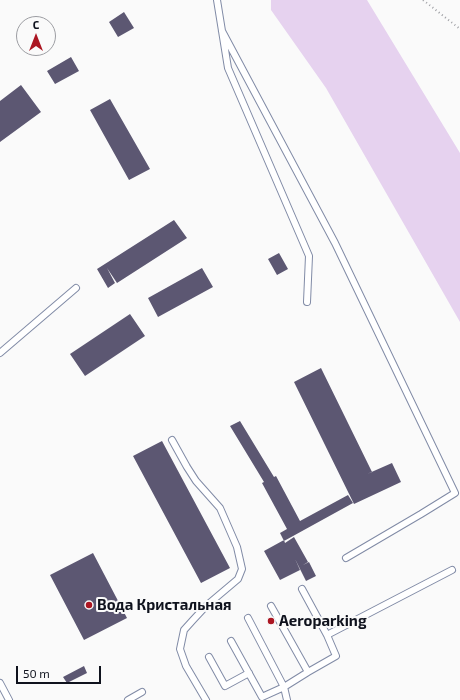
<!DOCTYPE html>
<html>
<head>
<meta charset="utf-8">
<style>
	body { margin:0 }
	#map { position:relative; width:460px; height:700px; overflow:hidden; background:#fafafa; font-family:"Exo 2",sans-serif }
	canvas { display:block }
	.north { position:absolute; left:16px; top:16px; width:40px; height:40px; box-sizing:border-box; background:#fafafa; border:1px solid #9c9da2; border-radius:50%; rotate:0deg; font-size:11px; font-weight:700; line-height:16px; text-align:center; color:#0f121d }
	.north::after { content:''; display:block; margin:auto; width:14px; height:18px; background:#ab1622; clip-path:polygon(50% 0,100% 100%,50% 72%,0 100%) }
	.scale { position:absolute; left:16px; top:666px; width:85px; height:18px; box-sizing:border-box; border:2px solid #0f121d; border-top:0; padding-left:5px; font-size:12px; line-height:14px; white-space:nowrap; color:#0f121d; -webkit-text-stroke:3px #fafafa; paint-order:stroke }
</style>
</head>
<body>
<div id="map">
<canvas width="460" height="700"></canvas>
<div class="north">С</div>
<div class="scale">50 m</div>
</div>
<script>
const context = document.querySelector('canvas').getContext('2d');
context.lineJoin = 'round';
function paint(path, color) { context.fillStyle = color; context.fill(path, 'evenodd'); }
function stroke(path, color, width, dash) { context.strokeStyle = color; context.lineWidth = width; context.lineCap = dash ? 'butt' : 'round'; context.setLineDash(dash || []); context.stroke(path); }
function drawText(font, color, halo, rows, align = 'center') {
  context.font = font + ' "Exo 2",sans-serif'; context.lineWidth = 4; context.setLineDash([]); context.textBaseline = 'middle'; context.strokeStyle = halo; context.fillStyle = color; for (const [text, x, y, turn = 0] of rows) {
    context.save(); context.translate(x, y); context.rotate((+turn || 0) * Math.PI / 180); context.textAlign = isNaN(turn) ? turn : align; if (halo) context.strokeText(text, 0, 0); context.fillText(text, 0, 0); context.restore();
  }
}
paint(new Path2D(`
	M271 0H367L460 153V322L326 88 271 10Z`), '#e6d2ef');
paint(new Path2D(`
	M124 12 134 28 118 37 109 22Z
	M71 57 79 71 55 84 47 71Z
	M21 85 41 112 0 142V101Z
	M110 99 150 169 129 180 90 110Z
	M174 220 187 238 117 283 107 268 115 283 108 288 97 269Z
	M279 253 288 269 277 275 268 259Z
	M202 268 213 287 158 317 148 298Z
	M130 314 145 336 85 376 70 354Z
	M321 368 372 472 367 474 392 463 401 482 354 504 294 382Z
	M240 421 274 477 276 476 300 521 348 495 353 503 284 541 280 533 287 529 262 483 264 482 230 426Z
	M162 441 230 568 201 583 133 456Z
	M294 537 308 562 303 565 309 562 316 576 306 581 295 559 300 570 280 580 264 551 284 540 285 543Z
	M93 553 127 618 84 640 50 575Z
	M84 666 87 673 67 683 63 677Z`), '#5c5772');
const service = new Path2D(`
	M217 0 228 68 309 256 307 302
	M222 31 335 243 455 493 421 514 346 558
	M0 353 76 288
	M172 440 187 467 196 481 220 508 237 547 242 569 238 579 206 606 193 620 184 630 180 649 186 666 206 700
	M302 589 327 635
	M248 618 284 687 287 700
	M231 641 262 697 284 687 308 672 271 606
	M209 657 225 686 249 673
	M308 672 336 656 327 635 452 570
	M0 683 9 700
	M128 700 142 692`);
stroke(service, '#818ba6', 8);
stroke(new Path2D(`
	M423 0 460 29`), '#9d9ea3', 2, [1, 3]);
stroke(service, '#fff', 6);
for (const [x, y, r, color] of [
	[89,605,4,"#ab1622"],
	[271,621,4,"#ab1622"]
]) { const dot = new Path2D(); dot.arc(x, y, r, 0, 2 * Math.PI); context.fillStyle = color; context.fill(dot); stroke(dot, '#fafafa', 1.5); }
drawText('bold 15px', '#0f121d', '#fafafa', [
	["Вода Кристальная",97,605],
	["Aeroparking",279,621]
], 'left');
</script>
</body>
</html>
